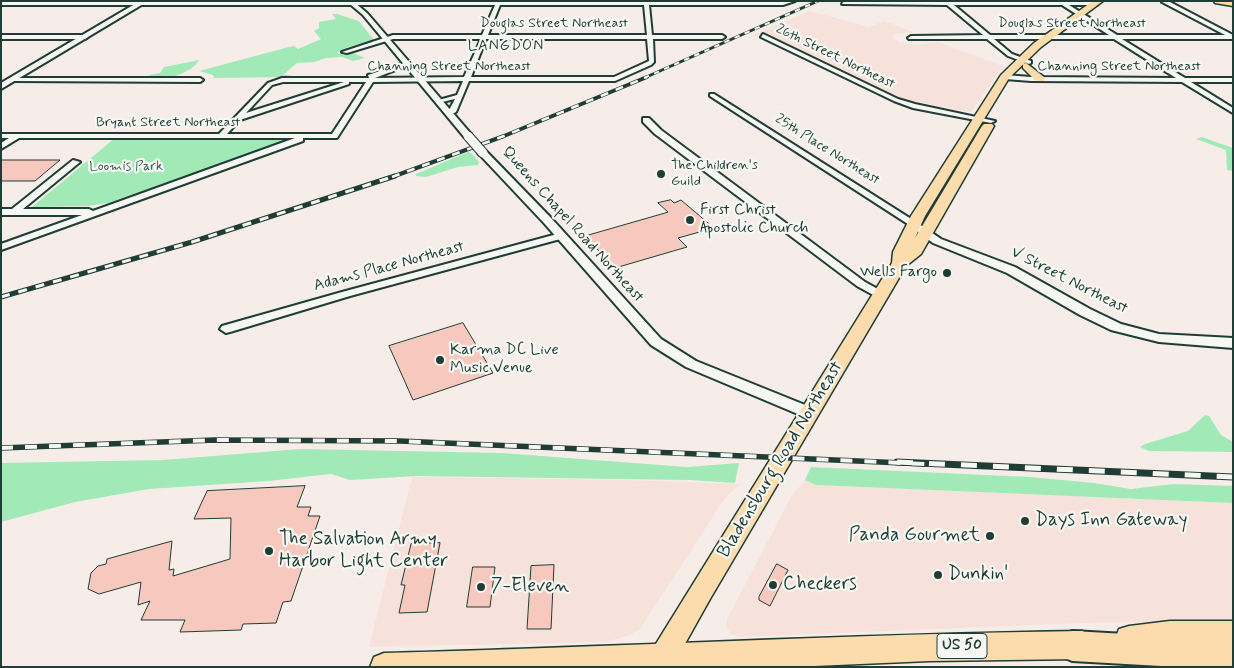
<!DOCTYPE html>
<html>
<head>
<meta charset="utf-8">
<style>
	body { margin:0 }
	#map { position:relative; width:1234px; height:668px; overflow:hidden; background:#f6ede8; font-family:Mynerve,sans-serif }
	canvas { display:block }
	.frame { position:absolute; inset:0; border:2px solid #1f3d34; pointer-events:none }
</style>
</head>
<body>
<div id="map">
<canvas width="1234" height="668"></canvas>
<div class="frame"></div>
</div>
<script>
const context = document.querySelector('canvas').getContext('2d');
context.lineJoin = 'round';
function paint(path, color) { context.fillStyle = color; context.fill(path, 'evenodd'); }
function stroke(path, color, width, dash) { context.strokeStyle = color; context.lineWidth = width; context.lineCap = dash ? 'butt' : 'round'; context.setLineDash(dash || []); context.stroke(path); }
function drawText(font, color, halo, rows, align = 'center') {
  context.font = font + ' Mynerve,sans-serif'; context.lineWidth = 4.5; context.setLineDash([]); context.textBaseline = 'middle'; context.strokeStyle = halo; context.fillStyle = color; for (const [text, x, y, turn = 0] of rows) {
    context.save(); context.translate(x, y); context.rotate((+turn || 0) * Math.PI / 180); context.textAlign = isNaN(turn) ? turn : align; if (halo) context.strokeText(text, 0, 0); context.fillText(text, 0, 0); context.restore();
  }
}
paint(new Path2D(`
	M810 11 869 27 884 21 914 32 894 34 892 37 899 42 917 45 938 42 1003 66 971 112 907 100 903 107 768 39 751 36Z
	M412 477 628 480 740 484 725 498 640 629 628 636 605 642 369 647Z
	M805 480 816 485 1233 503V621L1084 623 739 637 731 634 727 628V619L791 497Z`), '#f6e2db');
paint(new Path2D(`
	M332 14H337L359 21 374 40 348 47 337 53 343 55 353 53 365 58 353 61 342 57 326 58 314 62 297 63 283 75H291L285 77 214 78 213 75 199 71 289 47 294 46 298 49 321 39 314 31 319 28V22L336 19Z
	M199 60C192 73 164 83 149 75L160 73 164 67Z
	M1202 137 1233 148V171L1227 170 1226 150 1196 139Z
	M115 138H285L287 139 286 141 108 203 88 206 32 207Z
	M468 152 471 153 479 162 478 165 458 167 426 177 416 176V174Z
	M1205 415 1209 416 1221 435 1233 442V452L1149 451 1140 447 1145 444 1188 431Z
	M300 449 502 453 687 467 739 463 735 483 690 480 416 476 350 480 331 474 321 475 269 481 149 489 75 502 1 522V463L163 460Z
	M811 467 1030 477 1094 483 1131 489 1173 484 1233 486V503L816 485 805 480Z`), '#a1eab8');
const building = new Path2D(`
	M1 160H60L35 181H1Z
	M671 200 674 203 681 200 714 228 678 238 687 247 615 268 585 236 665 213 668 212 658 203Z
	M463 323 493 373 413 400 389 346Z
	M305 486 297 507H311L308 516H320L291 601 283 602 276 623 243 624 241 630 180 632 185 620H141L150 601 138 605 141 582 99 594 88 589 91 573 98 566 106 564 107 559 172 541 169 570 174 569 173 576 230 559 231 518 194 519 207 491Z
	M440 543 427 612 399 613 405 585H401L411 544Z
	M777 564 788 570 770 606 759 600V597Z
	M554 565 551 629H527L531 566Z
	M473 567H495L490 607H467Z`);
paint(building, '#f7c8be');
stroke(building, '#1f3d34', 1);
const minor = new Path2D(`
	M1 1H795L783 5H649L652 35H722L725 37 722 39H653L654 62 651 65 615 81H469L456 112 452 114 448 112 455 99 438 103 435 101 457 95 463 81 373 82 337 138H303V141L1 250V244L82 215H1V209H12L73 160 80 162 23 209H89L93 211 295 138H19L1 149V143L9 138H1V134H219L268 83 282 78H369L368 75 407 62 410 64 409 65 375 78 464 77 481 39H393L347 53 342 52 393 35H482L495 5H1ZM500 5H644L647 35H488ZM486 39H647L649 61 614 77H471ZM283 82H344L246 113 272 85ZM349 82H366L332 134H227L240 120 349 84Z
	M844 1 1095 2 1097 5H1069L1117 35H1225L1162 2 1168 1 1233 35V39H1122L1185 78H1233V82H1191L1233 108V113L1182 82 1031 81 1005 79 1002 77 1005 75 1031 77 1176 78 1114 39H994L1012 54 1031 61V63L1029 64 1008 56 987 39H909L908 38 911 36 983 35 947 5 842 4ZM954 5H1062L1109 35H990Z
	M763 34 898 99 915 104 995 121 991 123 913 108 894 101 761 37Z
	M1 35H85L88 37 85 39H1Z
	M14 78H200L203 80 200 82 12 81V79Z
	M710 94H714L919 224 914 227 911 226 710 96Z
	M643 118H649L661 130 865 282 885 293 886 295 885 297H877L857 286 655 134 643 122Z
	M561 233 566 236 564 238 350 296 230 332 226 333 220 329 222 326 342 292Z`);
const tertiary = new Path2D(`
	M140 1H148L1 89V83Z
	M350 2H354L367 13 471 134V138H465L363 15 350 4Z
	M483 150 486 151 552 219 661 339 696 361 815 409 818 413 815 417 810 419 805 417 686 367 651 345 544 223 480 155 478 153Z
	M916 222 941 239 1015 267 1090 309 1121 324 1159 334 1233 338V348L1159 342 1111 330 1080 315 1007 273 933 243 912 227 910 225 912 223Z`);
const primary = new Path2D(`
	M1093 1H1103L1041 47 1009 78 925 216 915 238 982 126 984 124H992L994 126 921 254 906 266 710 599 672 667H647L646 664 649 655 892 263 893 252 911 216 1001 75 1034 43Z
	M1214 1 1233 2V6L1215 3Z
	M1026 63 1044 77 1045 79 1044 81H1036L1023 68V64Z`);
const trunk = new Path2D(`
	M1170 621H1233V647H1170L1129 652 1119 649 1115 639 1119 629 1129 626Z
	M1082 631 1092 635 1096 645 1092 655 1082 659 930 661 791 667H370L374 657 384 653C617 647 849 634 1082 631Z`);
const motorway = new Path2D(`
	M1072 631 1233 640V667H1179L1072 661 1061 656 1057 646 1061 636Z`);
stroke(minor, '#1f3d34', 4);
stroke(tertiary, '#1f3d34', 4);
stroke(primary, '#1f3d34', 3);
stroke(trunk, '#1f3d34', 3);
stroke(motorway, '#1f3d34', 4);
paint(minor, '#f6f6f2');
paint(tertiary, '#f6f6f2');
paint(primary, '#fcdcac');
paint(trunk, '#fcdcac');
paint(motorway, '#fcdcac');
const railFar4 = new Path2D(`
	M644 78 818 1`);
const railFar3 = new Path2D(`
	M392 177 504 136 647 77`);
const railFar2 = new Path2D(`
	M1 297 192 242 395 176`);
const railFar1 = new Path2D(`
	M1 448 215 440 400 441 926 464`);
const rail = new Path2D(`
	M897 462 1233 477`);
stroke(railFar4, '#1f3d34', 3);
stroke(railFar3, '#1f3d34', 4);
stroke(railFar2, '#1f3d34', 5);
stroke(railFar1, '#1f3d34', 5.5);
stroke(rail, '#1f3d34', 7);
stroke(railFar4, '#f6f6f2', 2, [5.5]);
stroke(railFar3, '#f6f6f2', 2.5, [8]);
stroke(railFar2, '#f6f6f2', 3, [9]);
stroke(railFar1, '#f6f6f2', 4, [12]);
stroke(rail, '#f6f6f2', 5, [16]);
const tertiaryBridge = new Path2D(`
	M468 136 483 153`);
stroke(tertiaryBridge, '#1f3d34', 11, []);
stroke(tertiaryBridge, '#f6f6f2', 9);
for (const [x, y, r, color] of [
	[661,174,5,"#1f3d34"],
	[690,220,5,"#1f3d34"],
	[947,273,5,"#1f3d34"],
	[440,360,5,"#1f3d34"],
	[1025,521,5,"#1f3d34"],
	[990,536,5,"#1f3d34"],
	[269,551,5,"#1f3d34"],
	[938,575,5,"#1f3d34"],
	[773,585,5,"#1f3d34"],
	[481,587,5,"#1f3d34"]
]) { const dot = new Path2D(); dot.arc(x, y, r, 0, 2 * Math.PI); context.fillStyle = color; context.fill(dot); stroke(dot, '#f6f6f2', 2); }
drawText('14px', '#1f3d34', '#f6f6f2', [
	["Douglas Street Northeast",554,24],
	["Douglas Street Northeast",1072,24],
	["26th Street Northeast",835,57,26],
	["Channing Street Northeast",449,67],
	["Channing Street Northeast",1119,67],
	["Bryant Street Northeast",168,123],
	["25th Place Northeast",827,150,32]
]);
drawText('14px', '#1f3d34', '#f6f6f2', [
	["The Children's",671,166],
	["Guild",671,182]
], 'left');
drawText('14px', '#39604e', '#f6f6f2', [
	["Loomis Park",126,167]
]);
context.letterSpacing = '1px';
drawText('15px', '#1f3d34', '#f6f6f2', [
	["LANGDON",506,47]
]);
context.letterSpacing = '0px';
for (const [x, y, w] of [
	[962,646,50]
]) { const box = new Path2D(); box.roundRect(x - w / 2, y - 12.5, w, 25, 4); context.fillStyle = '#f6f6f2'; context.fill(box); stroke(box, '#1f3d34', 1); }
drawText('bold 15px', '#1f3d34', null, [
	["US 50",962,646]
]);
drawText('16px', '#1f3d34', '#f6f6f2', [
	["First Christ",700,211],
	["Apostolic Church",700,229],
	["Wells Fargo",937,273,"right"],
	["Karma DC Live",450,351],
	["Music Venue",450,369]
], 'left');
drawText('16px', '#1f3d34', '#f6f6f2', [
	["Queens Chapel Road Northeast",572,225,48],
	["Adams Place Northeast",389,267,-15],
	["V Street Northeast",1069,281,27]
]);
drawText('19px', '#1f3d34', '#f6f6f2', [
	["Bladensburg Road Northeast",781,460,-59]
]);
drawText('19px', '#1f3d34', '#f6f6f2', [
	["Days Inn Gateway",1035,521],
	["Panda Gourmet",980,536,"right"],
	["The Salvation Army",279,540],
	["Harbor Light Center",279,562],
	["Dunkin'",948,575],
	["Checkers",783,585],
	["7-Eleven",491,587]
], 'left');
</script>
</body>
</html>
